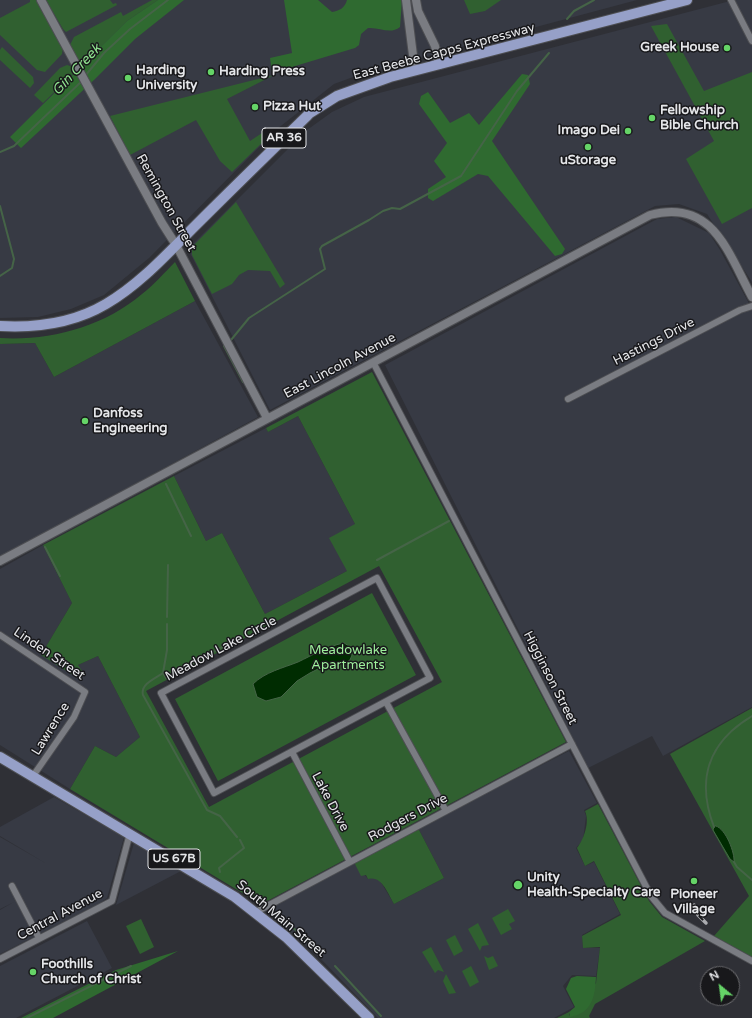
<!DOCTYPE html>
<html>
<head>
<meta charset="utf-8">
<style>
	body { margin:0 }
	#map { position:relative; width:752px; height:1018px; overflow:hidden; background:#2f3036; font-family:"Varela Round",sans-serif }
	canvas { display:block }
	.north { position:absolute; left:700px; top:966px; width:40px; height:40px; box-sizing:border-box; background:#18181b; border:1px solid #6a6a6d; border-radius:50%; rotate:331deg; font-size:11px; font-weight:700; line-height:16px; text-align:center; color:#e5e6e9 }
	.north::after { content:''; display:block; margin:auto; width:14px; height:18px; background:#65d467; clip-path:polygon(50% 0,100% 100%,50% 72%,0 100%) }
</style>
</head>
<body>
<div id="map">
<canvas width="752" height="1018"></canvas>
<div class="north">N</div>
</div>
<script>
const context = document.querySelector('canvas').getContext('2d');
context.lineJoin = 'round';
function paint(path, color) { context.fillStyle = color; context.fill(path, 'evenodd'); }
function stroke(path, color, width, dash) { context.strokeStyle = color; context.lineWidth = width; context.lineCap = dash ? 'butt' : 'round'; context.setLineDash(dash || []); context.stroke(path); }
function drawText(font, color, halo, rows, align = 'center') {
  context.font = font + ' "Varela Round",sans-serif'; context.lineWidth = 3; context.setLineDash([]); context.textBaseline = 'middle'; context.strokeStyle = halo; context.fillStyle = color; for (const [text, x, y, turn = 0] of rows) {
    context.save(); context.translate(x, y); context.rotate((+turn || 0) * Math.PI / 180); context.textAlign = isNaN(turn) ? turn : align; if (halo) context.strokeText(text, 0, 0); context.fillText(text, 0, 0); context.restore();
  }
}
paint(new Path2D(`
	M0 0H637L364 73 334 84 277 129 149 258 104 295 71 309 38 317 0 318Z
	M734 0H752V282L707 214 679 204 655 206 270 410 188 249 307 130 332 112 364 97Z
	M676 217 709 233 720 250 752 309V707L663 756 652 736 588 768 385 365 657 219Z
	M195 301 258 417 0 557V344L35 343 54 377Z
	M298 416 355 524 347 571 265 614 222 533 206 541 174 476 266 428 268 432Z
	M43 545 72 603 41 655 78 665 98 656 140 737 116 757 95 746 70 789 0 745V569Z
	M569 751 597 803 584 810 586 816 583 840 576 848 585 866 594 862 620 914 582 935 583 948H600L596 976 572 975 563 986 574 1007 554 1018H378L320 958 268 913 269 908 354 862 368 879 374 877 379 879 394 904 444 878 418 828Z
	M54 797 124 837 107 898 99 904 0 954V910L14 902 0 909V837L47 864 0 836V827Z
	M134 843 181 871 116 905Z
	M87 921 112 968 16 1018H0V966Z`), '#373a44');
paint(new Path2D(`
	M30 0H37L63 47 62 54 45 72 37 70 0 35V18L30 2Z
	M46 0H110L113 4 116 3 117 5 66 32 63 29Z
	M152 0H158L127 21 82 66 70 45 74 37 121 12 123 16Z
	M464 0H501L485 11 470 14Z
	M667 24 704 91 752 72V208L722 224 686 159 714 141 651 26Z
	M2 47 33 77 34 83 30 88 0 60V50Z
	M67 65 73 67 76 71 43 103 34 95 60 68Z
	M274 75 227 99 250 141 265 131 267 138 232 172 220 161 196 120 130 155 110 116Z
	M236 202 285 284 280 288 270 271 248 270 239 275 232 284 212 294 192 255V247Z
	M175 262 195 301 54 377 35 343 0 344V338C50 341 103 327 142 294 154 285 164 273 175 262Z
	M372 372 566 742 269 900 259 903 70 789 95 746 116 757 140 737 98 656 78 665 82 671 76 677 41 655 72 603 43 545 174 476 206 541 222 533 265 614 347 571 329 538 355 524 298 416 268 432 266 428ZM379 566 442 682 209 807 146 691Z
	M372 593 416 675 218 781 175 699Z
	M752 708V957L714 936 749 896 670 754Z
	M598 804 649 901 662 917 705 941 595 1004 589 1016 590 1018H557L569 1012V1016L596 983 600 947 583 948 582 936 621 915 594 861 585 866 577 848C584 839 590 822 585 811Z
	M418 828 444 878 394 904C388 894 382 875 368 879L366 875 361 876 354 862Z
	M508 909 515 921 509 924 512 929 501 935 492 918Z
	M141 919 154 947 140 954 126 926Z
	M478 923 489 945 482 946 480 951 468 929Z
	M455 935 463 951 454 956 446 940Z
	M431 947 444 972 438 970 435 973 422 952Z
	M484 956 488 958 493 956 498 966 489 970Z
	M471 966 479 982 470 987 462 971Z
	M446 974 456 993 449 994 443 981Z`), '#306030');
paint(new Path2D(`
	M158 0H184L135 39 94 80 21 148 10 137 127 21Z
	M284 0H318L332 12C339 11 345 8 347 0H402L400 27C390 35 380 27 368 28L361 34 359 45 355 48 272 73 270 58 292 53Z
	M522 74 528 75 530 84 492 141 565 249 562 254 555 256 488 176 478 174 433 201 428 198V189L446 177 434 161 447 143 419 104 421 96 428 92 450 123 469 113 479 125Z
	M178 951 53 1018H21L116 970Z
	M577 976 596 977C595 997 592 1013 570 1017L569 1012 575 1007 566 989 571 978Z`), '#2f6a30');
const water = new Path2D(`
	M344 643 349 646 352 655 350 660 345 663 326 665 310 673 297 681 281 697 266 701 257 697 253 684C265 672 283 668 298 662 313 655 327 646 344 643Z
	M716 826C726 829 735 853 734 862L730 859 713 830 714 827Z`);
paint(water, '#002c01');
stroke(water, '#456447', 1);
stroke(new Path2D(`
	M567 19 574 11 594 0
	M85 76 104 53 130 29 168 0
	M0 152 14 146 83 80
	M0 206 14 259 12 268 0 276
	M231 340 249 318 325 269 320 249 322 246 369 220 383 211 392 208 400 209 461 176 517 91 549 53
	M224 346 243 382
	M166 484 191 536
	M45 547 60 576
	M377 560 449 521
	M167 617 168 565
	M167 624V650L163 673 166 678 242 636
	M163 673C156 678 140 684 143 695L207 810 220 816 237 837
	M714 827C696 780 708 742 752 716
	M734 862 737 867 752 880
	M220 872 219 868 244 848 240 840
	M271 909 319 950
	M335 966 381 1016
	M27 1018 131 966`), '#456447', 2);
const minor = new Path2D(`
	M731 0 752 41
	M373 362 651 896 665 913 752 961
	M568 399 740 310 752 306
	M377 578 430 678 214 793 161 693Z
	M0 635 85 692 74 717 33 776
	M386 702 446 811
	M292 752 350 862
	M12 886 39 938
	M256 912 572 744
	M0 959 112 901 130 833`);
const tertiary = new Path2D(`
	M41 0 162 223 176 245 267 418
	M406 0 415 71
	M416 0 418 11 435 46 439 65
	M0 561 650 215C713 198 728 253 752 297`);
const primary = new Path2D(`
	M0 326C36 328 74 323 106 304 140 284 167 254 195 226 233 188 271 151 310 113L337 96 390 77 687 0
	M0 757 235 897 286 937 369 1018`);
stroke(minor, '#4d4e52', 8);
stroke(tertiary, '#4d4e52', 10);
stroke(primary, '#4d4e52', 12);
stroke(minor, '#7a7c82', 6);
stroke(tertiary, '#7a7c82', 8);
stroke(primary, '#96a0c8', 10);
const rail = new Path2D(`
	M694 905 698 915 706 923`);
stroke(rail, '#abacb0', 3.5);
stroke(rail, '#18181b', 2, [6]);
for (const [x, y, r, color] of [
	[727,48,4,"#65d467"],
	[211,72,4,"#65d467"],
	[128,78,4,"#65d467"],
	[255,107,4,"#65d467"],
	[652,118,4,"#65d467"],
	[628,131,4,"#65d467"],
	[588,147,4,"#65d467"],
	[85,421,4,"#65d467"],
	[694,881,4,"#65d467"],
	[518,885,5,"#65d467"],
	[33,972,4,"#65d467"]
]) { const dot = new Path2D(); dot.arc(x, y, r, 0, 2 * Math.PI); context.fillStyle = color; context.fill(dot); stroke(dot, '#18181b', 1.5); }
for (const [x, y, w] of [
	[284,138,44],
	[174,859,52]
]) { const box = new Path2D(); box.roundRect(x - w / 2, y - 10, w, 20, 3); context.fillStyle = '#18181b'; context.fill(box); stroke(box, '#e5e6e9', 1); }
drawText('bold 12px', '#e5e6e9', null, [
	["AR 36",284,138],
	["US 67B",174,859]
]);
drawText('bold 13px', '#e5e6e9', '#18181b', [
	["Greek House",719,48,"right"],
	["Harding",136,71],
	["University",136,86],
	["Harding Press",219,72],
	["Pizza Hut",263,107],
	["Fellowship",660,111],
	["Bible Church",660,126],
	["Imago Dei",620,131,"right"],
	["uStorage",588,161,"center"],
	["Danfoss",93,414],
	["Engineering",93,429],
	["Unity",527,878],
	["Health-Specialty Care",527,893],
	["Pioneer",694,895,"center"],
	["Village",694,910,"center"],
	["Foothills",41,965],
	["Church of Christ",41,980]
], 'left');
drawText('13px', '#e5e6e9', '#18181b', [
	["East Beebe Capps Expressway",444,52,-15],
	["Remington Street",166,203,61],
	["Hastings Drive",654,342,-27],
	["East Lincoln Avenue",340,366,-28],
	["Meadow Lake Circle",221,649,-28],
	["Linden Street",49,654,34],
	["Higginson Street",550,678,63],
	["Lawrence",51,729,-58],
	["Lake Drive",330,802,62],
	["Rodgers Drive",408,818,-28],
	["Central Avenue",60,915,-28],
	["South Main Street",281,919,40]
]);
drawText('13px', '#9ef09c', '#18181b', [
	["Meadowlake",348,651],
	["Apartments",348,666]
]);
drawText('italic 14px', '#8fe18e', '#18181b', [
	["Gin Creek",77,70,-47]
]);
</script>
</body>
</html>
